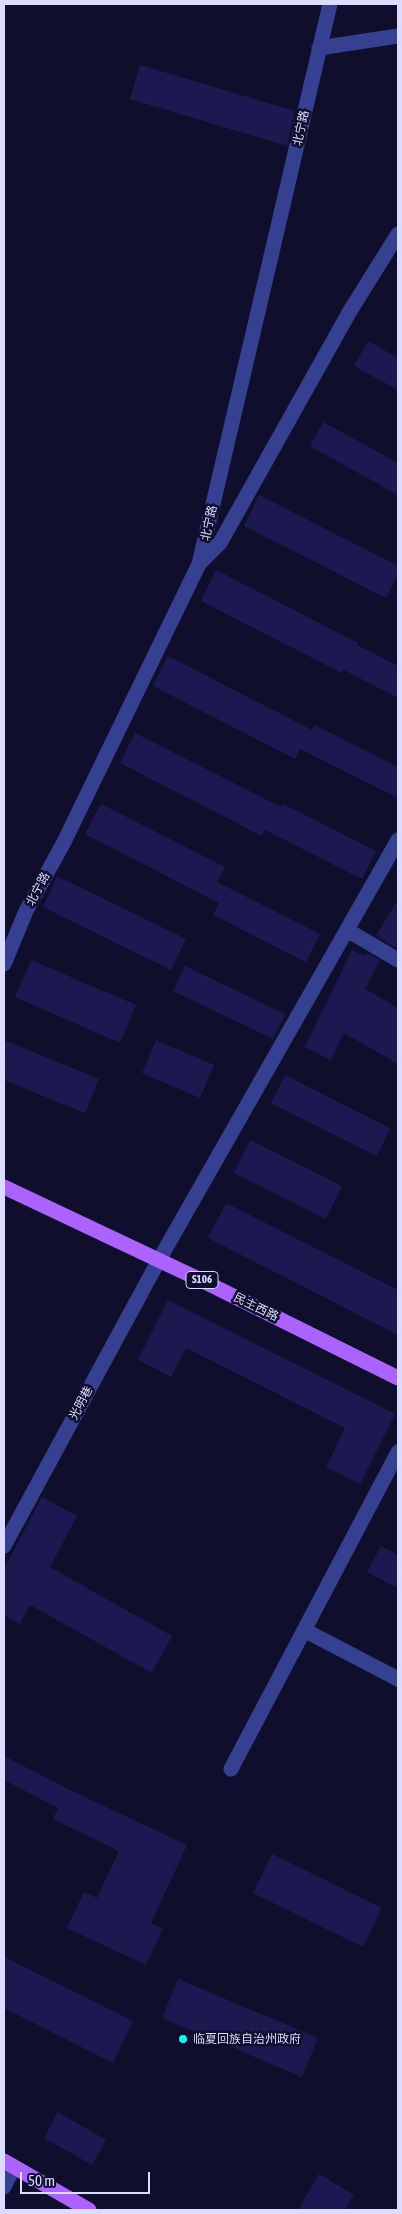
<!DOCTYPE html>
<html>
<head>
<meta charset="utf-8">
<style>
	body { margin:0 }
	#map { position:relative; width:402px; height:2214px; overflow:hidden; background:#0f0f2d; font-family:"Asap Condensed",sans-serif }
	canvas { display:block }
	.frame { position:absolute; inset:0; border:5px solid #dbdcff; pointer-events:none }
	.scale { position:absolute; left:20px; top:2172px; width:130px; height:22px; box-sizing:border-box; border:2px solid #dbdcff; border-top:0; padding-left:6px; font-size:15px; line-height:18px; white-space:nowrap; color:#dbdcff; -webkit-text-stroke:4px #0f0f2d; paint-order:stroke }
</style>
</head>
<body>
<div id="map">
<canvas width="402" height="2214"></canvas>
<div class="frame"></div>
<div class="scale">50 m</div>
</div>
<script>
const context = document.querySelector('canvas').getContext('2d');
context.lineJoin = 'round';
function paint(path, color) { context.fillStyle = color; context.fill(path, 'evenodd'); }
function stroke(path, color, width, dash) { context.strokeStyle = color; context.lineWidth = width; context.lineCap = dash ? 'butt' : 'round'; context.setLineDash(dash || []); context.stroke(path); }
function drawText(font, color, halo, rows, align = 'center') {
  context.font = font + ' "Asap Condensed","Noto Sans SC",sans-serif'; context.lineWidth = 5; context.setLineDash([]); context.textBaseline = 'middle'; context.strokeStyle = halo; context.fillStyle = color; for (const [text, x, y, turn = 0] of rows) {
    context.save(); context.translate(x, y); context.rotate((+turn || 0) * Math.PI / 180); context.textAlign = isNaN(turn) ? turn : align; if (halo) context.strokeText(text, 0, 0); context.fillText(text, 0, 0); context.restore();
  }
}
paint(new Path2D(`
	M140 65 295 111 287 146 130 99Z
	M368 341 398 358V390L354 366Z
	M323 422 398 463V495L310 446Z
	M259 495 398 566V574L386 598 244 526Z
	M216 570 358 643 357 645 398 666V698L344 670 342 673 201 601Z
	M168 656 312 730 315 725 398 767V798L300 749 295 759 153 686Z
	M135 733 281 807 283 804 376 851 362 879 265 830 262 836 120 763Z
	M101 804 225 867 217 882 320 934 306 962 213 915 219 903 85 834Z
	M57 876 186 939 171 970 43 907Z
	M398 899V949L376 936Z
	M352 950 365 956 367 953 380 960 365 989 398 1008V1064L344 1033 331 1060 305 1047Z
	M31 960 136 1005 120 1043 15 997Z
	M185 966 285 1014 273 1039 173 991Z
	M4 1040 99 1079 85 1113 4 1080Z
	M156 1040 214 1065 200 1098 142 1073Z
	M285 1075 390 1128 377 1156 271 1103Z
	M250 1140 342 1186 326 1219 234 1173Z
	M226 1203 398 1290V1335L208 1238Z
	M168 1300 395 1414 360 1484 326 1467 345 1428 186 1348 171 1377 138 1360Z
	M42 1497 77 1516 50 1567 172 1636 152 1673 30 1605 20 1624 4 1615V1569Z
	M381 1546 398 1555V1588L367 1572Z
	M4 1756 68 1789 187 1845 151 1923 163 1929 146 1965 67 1928 84 1892 97 1898 119 1851 53 1819 58 1808 4 1780Z
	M272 1854 382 1908 363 1947 253 1893Z
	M4 1957 133 2021 113 2063 4 2008Z
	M178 1979 318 2038 302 2077 162 2018Z
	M58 2112 106 2140 92 2165 44 2138Z
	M319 2174 354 2195 345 2210H298Z`), '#1c1950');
stroke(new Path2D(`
	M319 48 398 36
	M200 563 220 543 350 311 398 234
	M347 930 398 960
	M4 964 26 911 64 842 199 564 330 4
	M4 1546 159 1260 398 840
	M304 1630 398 1679
	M231 1769 398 1452
	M4 2187 14 2167`), '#364090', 15);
stroke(new Path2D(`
	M4 1187 207 1283 398 1378
	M4 2161 89 2210`), '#ac62ff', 15);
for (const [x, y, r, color] of [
	[183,2039,5,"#07fff1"]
]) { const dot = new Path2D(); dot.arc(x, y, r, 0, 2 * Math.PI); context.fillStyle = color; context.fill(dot); stroke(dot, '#0f0f2d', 2); }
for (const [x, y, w] of [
	[202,1280,32]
]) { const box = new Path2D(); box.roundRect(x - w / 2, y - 8.5, w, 17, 4); context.fillStyle = '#0f0f2d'; context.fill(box); stroke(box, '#dbdcff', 1); }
drawText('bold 11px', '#dbdcff', null, [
	["S106",202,1280]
]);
drawText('12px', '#dbdcff', '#0f0f2d', [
	["北宁路",301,128,-77],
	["北宁路",209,523,-77],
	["北宁路",38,889,-62],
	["民主西路",256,1307,26],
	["光明巷",81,1403,-62]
]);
drawText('12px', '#dbdcff', '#0f0f2d', [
	["临夏回族自治州政府",193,2039]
], 'left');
</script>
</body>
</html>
